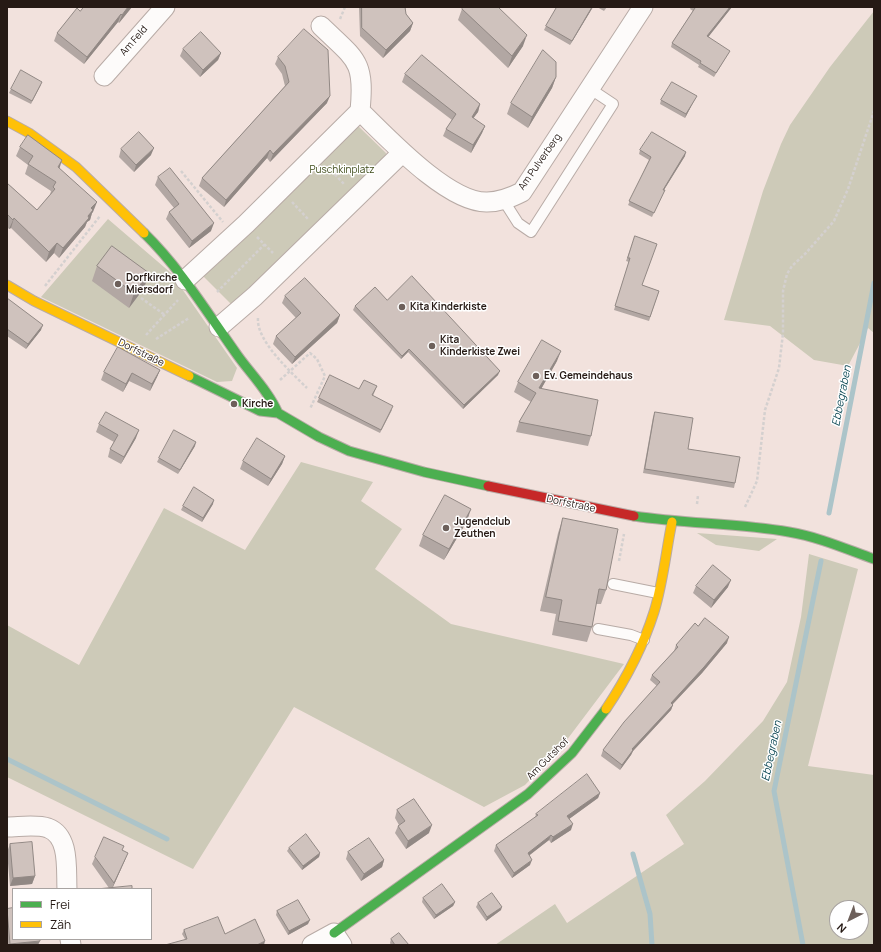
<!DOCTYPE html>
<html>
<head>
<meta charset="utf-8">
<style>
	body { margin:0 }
	#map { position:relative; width:881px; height:952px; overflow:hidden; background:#f2e2dd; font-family:Manrope,sans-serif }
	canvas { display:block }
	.frame { position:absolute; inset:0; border:8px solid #261a15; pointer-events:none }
	.legend { position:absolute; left:12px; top:888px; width:140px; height:52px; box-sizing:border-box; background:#fff; border:1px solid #a8a3a1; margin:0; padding:5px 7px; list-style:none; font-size:12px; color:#261a15 }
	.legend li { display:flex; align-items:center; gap:8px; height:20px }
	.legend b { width:20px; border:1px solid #a8a3a1 }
	.north { position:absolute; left:829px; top:900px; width:40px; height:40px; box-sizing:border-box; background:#fff; border:1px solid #a8a3a1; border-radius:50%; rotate:222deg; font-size:11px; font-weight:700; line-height:16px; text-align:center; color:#261a15 }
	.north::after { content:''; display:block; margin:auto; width:14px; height:18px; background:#6d605b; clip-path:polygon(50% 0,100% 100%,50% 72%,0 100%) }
</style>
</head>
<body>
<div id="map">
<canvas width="881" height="952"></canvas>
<div class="frame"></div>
<ul class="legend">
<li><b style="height:5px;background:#4caf50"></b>Frei</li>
<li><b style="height:5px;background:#ffc107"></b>Zäh</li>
</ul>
<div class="north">N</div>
</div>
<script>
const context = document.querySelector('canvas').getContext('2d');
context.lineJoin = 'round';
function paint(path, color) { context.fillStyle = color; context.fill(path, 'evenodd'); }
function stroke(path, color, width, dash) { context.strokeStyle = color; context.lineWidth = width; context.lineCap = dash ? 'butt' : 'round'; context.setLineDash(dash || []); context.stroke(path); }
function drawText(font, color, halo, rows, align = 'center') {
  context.font = font + ' Manrope,sans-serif'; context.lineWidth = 3; context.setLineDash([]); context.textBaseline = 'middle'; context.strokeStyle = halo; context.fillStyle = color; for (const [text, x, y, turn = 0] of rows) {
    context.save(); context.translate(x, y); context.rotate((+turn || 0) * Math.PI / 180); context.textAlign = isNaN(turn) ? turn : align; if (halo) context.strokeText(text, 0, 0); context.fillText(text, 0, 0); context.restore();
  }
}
paint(new Path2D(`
	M874 11V333L868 328 848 366 814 360 770 326 724 320 763 191 781 144 790 125 830 67Z
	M356 124 386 153 385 161 234 307 202 275Z
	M108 219 171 273 237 368 232 381 217 382 41 297Z
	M301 462 373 482 361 501 402 529 375 569 451 624 624 664 563 745 525 785 484 807 294 707 193 869 7 777V625L79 665 164 508 245 550Z
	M697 533 777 539 759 551 716 545Z
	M809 554 858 569 808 766 874 775V945H495L555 904 567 923 684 844 666 815 705 781 763 721 787 682 801 617ZM837 908H861V932H837Z`), '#cdcab8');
stroke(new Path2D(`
	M829 513 874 283
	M7 759 167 839
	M633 854 650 914 652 945
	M803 945 774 791 821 561`), '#acc4c9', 5);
const lane = new Path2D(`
	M504 201 518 223 531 232 613 104 589 88
	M613 584 658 593
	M598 629 631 635 644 640`);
const street = new Path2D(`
	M321 26C356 60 365 60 360 111 387 137 448 203 487 202 500 202 510 198 522 192L643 7
	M104 76 165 7
	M185 280 246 224 360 111
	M219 327 255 296 402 153
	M7 827C19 827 36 824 48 828 70 836 66 869 67 889
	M70 939 71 945
	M312 945 334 933 342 945`);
const fast = new Path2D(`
	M144 233C181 269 208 314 238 356 251 374 269 392 278 413
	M189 376 260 411 278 413 319 437 349 451 424 472 488 486
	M634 516C686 524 738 523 789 532 819 537 846 549 874 559
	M334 933 528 794 572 753 606 709`);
const slow = new Path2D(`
	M7 121 29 133 76 167 144 233
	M7 285 34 301 189 376
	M606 709C626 679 643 647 654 612 663 583 666 551 672 522`);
const jam = new Path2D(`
	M488 486 634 516`);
stroke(lane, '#b8aba6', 12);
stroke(street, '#b8aba6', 21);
stroke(fast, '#b8aba6', 11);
stroke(slow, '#b8aba6', 11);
stroke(jam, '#b8aba6', 11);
stroke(new Path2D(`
	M340 19 345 7
	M328 167 344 184
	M181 171 223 222
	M292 202 308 219
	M257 237 273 253
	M45 286 100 216
	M217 292 264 245
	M141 298 165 315
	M258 318C256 341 292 373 307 388
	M146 335 178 300
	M156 339 189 318
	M280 380 310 353 317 359 325 376 310 409
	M697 504 698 495
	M745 507 757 481 765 410 779 368 783 333V291L787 274 792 266 806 253 834 221 848 189 874 111
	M619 561 624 534`), '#d4d0cf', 2.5, [3, 2]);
stroke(lane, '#fdfbfa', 10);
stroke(street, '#fdfbfa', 19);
stroke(fast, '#4caf50', 9);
stroke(slow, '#ffc107', 9);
stroke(jam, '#c62828', 9);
paint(new Path2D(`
	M132 7 119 23 118 22 84 64 54 41 57 33 80 11Z
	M359 7H405L406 14 413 23 410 31 383 58 360 36Z
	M557 7H593L570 45 544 30 546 26Z
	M597 7H607L604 11Z
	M691 7H732L708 36 728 54 714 77 698 67 699 65 671 47 672 43 693 11 690 9Z
	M462 9 523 46 508 68 458 20Z
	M183 49 221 53 218 60 200 77 180 56Z
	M278 57 327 103 270 162 267 158 224 207 199 186 202 178 285 86 282 74 275 64Z
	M405 74 480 104 478 112 473 118 485 126 482 133 471 153 443 136 446 129 452 120 402 82Z
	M556 77 552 88 528 128 507 114 511 103Z
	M41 85 31 104 9 93 11 89Z
	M695 99 685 118 660 104 661 100Z
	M20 147 59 168 93 212 92 213 90 220 87 222 85 227 59 258 54 253 46 262 11 228 9 229 7 227V183L37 210 50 195 51 191 25 174 28 165 16 156Z
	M121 149 151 155 134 172 119 157Z
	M640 150 685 156 664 190H665L663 194 652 217 628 205 649 160 639 154Z
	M158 177 211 231 189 248 166 219 169 212 174 208 155 185Z
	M635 236 642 285 659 291 649 321 614 310 629 262 626 261Z
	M97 266 149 273 144 288 129 308 92 281Z
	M285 296 340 315 337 323 292 364 273 344 276 336 296 318 282 303Z
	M7 298 41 330 26 349 7 336Z
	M355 306 498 375 463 409 408 352 401 359 353 310Z
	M557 361 541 389 591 436 588 446 516 432 519 422 531 402 514 392 518 382Z
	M160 370 157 377 150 391 129 381 123 392 101 380 104 372Z
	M377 386 373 396 392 410 380 433 317 402 319 398Z
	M655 412 688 449 735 483 734 488 643 473 653 417Z
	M99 424 136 438 121 464 108 457 110 449 114 442 96 432Z
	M195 446 178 474 157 462 159 458Z
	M285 456 282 464 268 486 240 469 243 461Z
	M213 504 202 522 181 510 183 506Z
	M563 518 606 590 601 604H596L592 627 587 642 552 635 556 614 540 611 558 533Z
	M467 521 444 560 419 546 423 535Z
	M696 586 728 587 711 608 693 593Z
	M698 626 727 643 702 673 673 704 671 710 633 751 631 755 620 770 601 756 603 750 657 686 650 680 652 675 674 651 676 645Z
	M600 793 598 798 569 819 571 830 551 843 549 840 529 855 530 865 512 878 494 851 496 845 535 818 536 814Z
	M397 810 429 833 406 849 395 833 398 826 399 825 395 818Z
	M10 844 35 876 32 884 10 886 7 852Z
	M289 848 320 853 319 857 302 870 287 851Z
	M122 850 125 860 113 887 109 888 92 864 95 857Z
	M348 852 384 860 382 867 361 881 346 859Z
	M423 898 455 902 453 906 434 919 422 902Z
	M478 903 501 910 486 921 476 907Z
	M7 909 38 945H7Z
	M277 911 308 924 288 935 276 915Z
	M184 930 225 934 264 945 185 939 182 934Z
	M391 939 409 945H391L390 943Z`), '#b2a7a3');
paint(new Path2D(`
	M128 7H132L119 23 122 15Z
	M592 7H593L570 45 572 41Z
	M730 7H732L706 40 707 36Z
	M121 14 118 22 84 64 87 57Z
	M413 23 410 31 383 58 386 50Z
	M527 35 523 46 508 68 512 56Z
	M221 53 218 60 200 77 203 70Z
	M556 77 552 88 528 128 532 117Z
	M330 96 327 103 270 162 273 154Z
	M697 96 695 99 685 118 686 114Z
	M480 104 478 112 469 124 472 117Z
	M485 126 482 133 471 153 473 145Z
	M154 148 151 155 134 172 136 165Z
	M270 150 267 158 224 207 226 200Z
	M686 152 685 156 662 193 663 190Z
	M62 160 59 170 58 167Z
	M97 202 93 212 92 213 90 220 87 222 85 227 59 258 63 248 91 208Z
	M14 218 11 228 9 229 13 220Z
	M214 223 211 231 189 248 192 241Z
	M57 243 54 253 46 262 49 252Z
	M149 273 144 288 129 308 134 293Z
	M340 315 337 323 292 364 295 357Z
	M43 325 41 330 26 349 28 344Z
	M409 349 408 352 401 359 402 356Z
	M561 351 557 361 536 398 539 388Z
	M160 370 157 377 150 391 152 384Z
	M500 371 498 375 463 409 464 405Z
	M132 373 129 381 123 392 126 384Z
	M139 430 136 438 121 464 124 457Z
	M196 442 195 446 178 474 180 470Z
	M285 456 282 464 268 486 271 479Z
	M214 500 213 504 202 522 203 518Z
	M471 509 467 521 444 560 449 549Z
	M731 580 728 587 711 608 714 600Z
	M729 637 727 643 702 673 669 708 671 703Z
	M673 705 671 710 633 751 631 755 620 770 622 765 632 749Z
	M600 793 598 798 565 822 567 816Z
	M573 824 571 830 551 843 553 837Z
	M432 825 429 833 406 849 408 841Z
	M551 835 549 840 526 858 528 853Z
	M128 853 125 860 112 889 114 883Z
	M320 853 319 857 302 870 303 866Z
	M384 860 382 867 361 881 364 874Z
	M532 860 530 865 512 878 514 873Z
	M35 876 32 884 10 886 13 878Z
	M455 902 453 906 434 919 436 915Z
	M502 907 501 910 486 921 487 917Z
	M310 920 308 924 288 935 289 931Z
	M40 941 38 945H10V944Z
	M265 941 264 945H257Z`), '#918884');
const building = new Path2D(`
	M84 7H128L122 15 121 14 87 57 57 33 77 8 80 11Z
	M362 7H405L406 14 413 23 386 50 362 28Z
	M464 7H498L527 35 512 56 462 9Z
	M557 7H592L572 41 546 26Z
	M694 7H730L707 36 730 51 716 73 700 63 701 61 672 43 695 8Z
	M304 29 328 50 330 96 273 154 270 150 226 200 202 178 289 82 285 66 278 57Z
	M201 32 221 53 203 70 183 49Z
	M543 50 556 62V77L532 117 511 103Z
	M422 55 480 104 472 117 485 126 473 145 446 129 456 114 405 74Z
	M21 70 42 82 32 101 11 89Z
	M672 82 697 96 686 114 661 100Z
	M139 132 154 148 136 165 121 149Z
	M652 132 686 152 663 190H665L654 213 629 201 651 157 640 150Z
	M28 135 62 160 58 167 97 202 91 208 93 210 88 216 89 218 63 248 57 243 49 252 14 218 13 220 7 214V183L37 210 55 189 53 187 56 182 28 164 33 156 20 147Z
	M170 168 214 223 192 241 169 212 179 204 158 177Z
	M635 236 657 244 642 285 659 291 650 317 615 306 630 258H628Z
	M112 246 149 273 134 293 97 266Z
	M412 276 500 371 464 405 409 349 402 356 355 306 375 287 387 300Z
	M305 278 340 315 295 357 276 336 301 313 285 296Z
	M7 298 43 325 28 344 7 329Z
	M542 340 561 351 539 388 598 400 591 436 519 422 536 393 518 382Z
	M118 347 160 370 152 384 132 373 126 384 104 372Z
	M330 375 359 389 364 380 377 386 372 395 393 406 381 430 319 398Z
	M106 412 139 430 124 457 110 449 118 435 99 424Z
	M655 412 693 418 688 449 740 457 735 483 645 469Z
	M174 430 196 442 180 470 159 458Z
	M257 438 285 456 271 479 243 461Z
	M194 487 214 500 203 518 183 506Z
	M445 495 471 509 449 549 423 535Z
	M563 518 618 529 606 590 599 589 592 627 558 621 562 600 546 597Z
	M713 565 731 580 714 600 696 586Z
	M705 618 729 637 704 667 671 703 673 705 632 749 633 750 622 765 603 750 624 722 660 682 652 675 678 647 676 645 695 623 698 626Z
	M587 774 600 793 567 816 573 824 553 837 551 835 528 853 532 860 514 873 496 845 538 815 536 814Z
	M414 799 432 825 408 841 398 826 405 821 397 810Z
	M306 834 320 853 303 866 289 848Z
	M104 837 124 846 122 850 128 853 114 883 95 857Z
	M369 838 384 860 364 874 348 852Z
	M32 842 35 876 13 878 10 844Z
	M442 884 455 902 436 915 423 898Z
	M132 886V889H97Z
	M492 893 502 907 487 917 478 903Z
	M298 900 310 920 289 931 277 911Z
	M13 908V939H40V941L10 944 7 909Z
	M218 917 225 934 255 919 265 941 257 945H165L187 939 184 930Z
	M399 933 409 945H395L391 939Z`);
paint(building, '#cfc2bd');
stroke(building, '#918884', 1);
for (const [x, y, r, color] of [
	[118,284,4,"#6d605b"],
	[402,307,4,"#6d605b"],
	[432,346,4,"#6d605b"],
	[536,376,4,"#6d605b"],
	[234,404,4,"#6d605b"],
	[446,528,4,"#6d605b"]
]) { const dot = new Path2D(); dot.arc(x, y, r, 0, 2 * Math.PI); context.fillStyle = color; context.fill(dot); stroke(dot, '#fff', 1.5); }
drawText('10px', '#261a15', '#fff', [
	["Am Feld",134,41,-49],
	["Am Pulverberg",540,162,-55],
	["Dorfstraße",141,353,26],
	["Dorfstraße",571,504,12],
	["Am Gutshof",548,759,-45]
]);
drawText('10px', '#3d4a17', '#fff', [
	["Puschkinplatz",342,170]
]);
drawText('bold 10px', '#261a15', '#fff', [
	["Dorfkirche",126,278],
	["Miersdorf",126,290],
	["Kita Kinderkiste",410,307],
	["Kita",440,340],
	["Kinderkiste Zwei",440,352],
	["Ev. Gemeindehaus",544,376],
	["Kirche",242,404],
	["Jugendclub",454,522],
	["Zeuthen",454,534]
], 'left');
drawText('italic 11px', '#124c58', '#fff', [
	["Ebbegraben",842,396,-79],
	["Ebbegraben",772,751,-78]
]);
</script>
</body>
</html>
